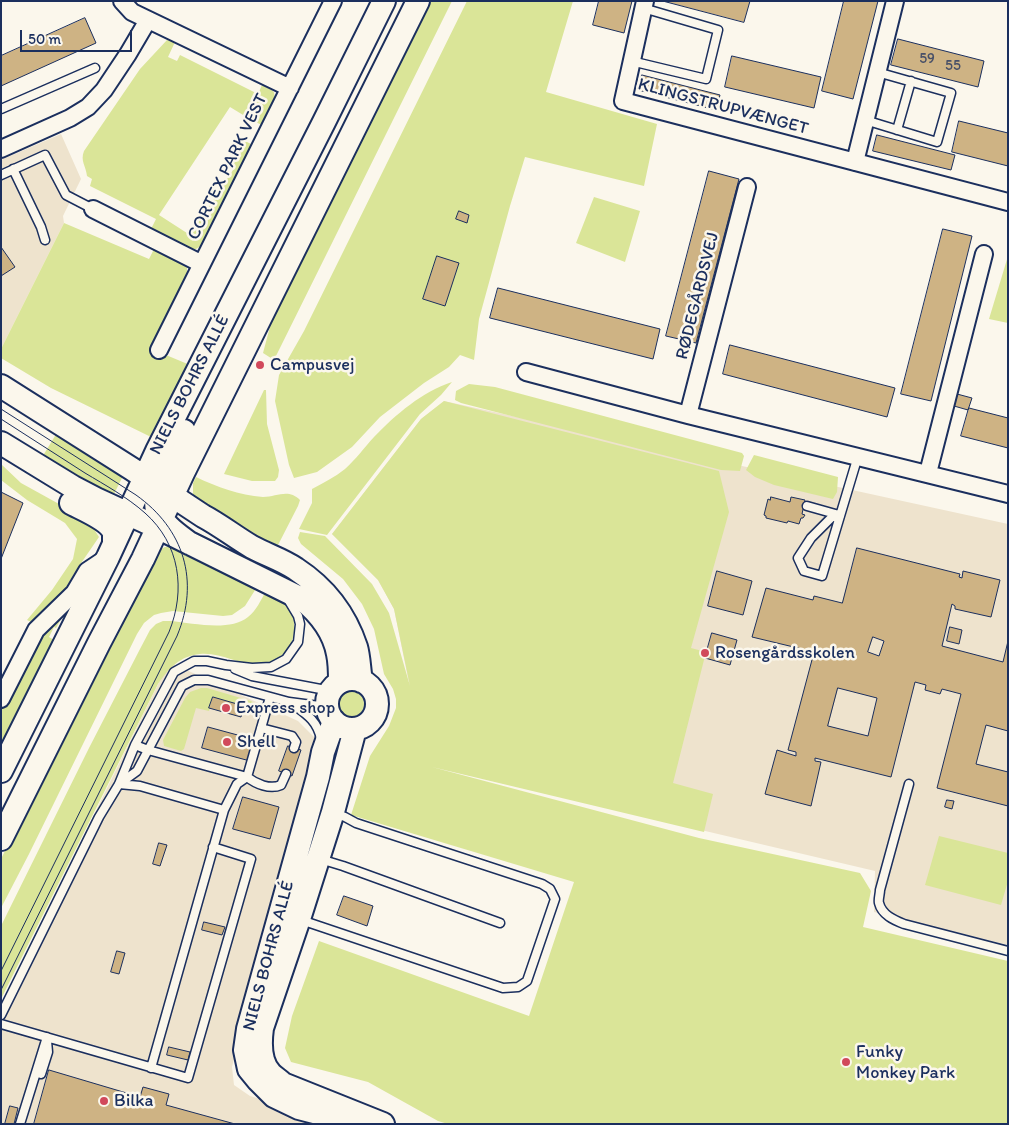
<!DOCTYPE html>
<html>
<head>
<meta charset="utf-8">
<style>
	body { margin:0 }
	#map { position:relative; width:1009px; height:1125px; overflow:hidden; background:#fbf7ec; font-family:Itim,sans-serif }
	canvas { display:block }
	.frame { position:absolute; inset:0; border:2px solid #1b2f5e; pointer-events:none }
	.scale { position:absolute; left:20px; top:30px; width:112px; height:22px; box-sizing:border-box; border:2px solid #1b2f5e; border-top:0; padding-left:6px; font-size:15px; line-height:18px; white-space:nowrap; color:#1b2f5e; -webkit-text-stroke:4px #fbf7ec; paint-order:stroke }
</style>
</head>
<body>
<div id="map">
<canvas width="1009" height="1125"></canvas>
<div class="frame"></div>
<div class="scale">50 m</div>
</div>
<script>
const context = document.querySelector('canvas').getContext('2d');
context.lineJoin = 'round';
function paint(path, color) { context.fillStyle = color; context.fill(path, 'evenodd'); }
function stroke(path, color, width, dash) { context.strokeStyle = color; context.lineWidth = width; context.lineCap = dash ? 'butt' : 'round'; context.setLineDash(dash || []); context.stroke(path); }
function drawText(font, color, halo, rows, align = 'center') {
  context.font = font + ' Itim,sans-serif'; context.lineWidth = 5; context.setLineDash([]); context.textBaseline = 'middle'; context.strokeStyle = halo; context.fillStyle = color; for (const [text, x, y, turn = 0] of rows) {
    context.save(); context.translate(x, y); context.rotate((+turn || 0) * Math.PI / 180); context.textAlign = isNaN(turn) ? turn : align; if (halo) context.strokeText(text, 0, 0); context.fillText(text, 0, 0); context.restore();
  }
}
paint(new Path2D(`
	M61 134 81 179 63 216 64 223 1 349V160Z
	M444 401 1008 524V945L874 912 875 871 404 760 412 698 394 609 378 580 332 534 421 419Z
	M169 662 298 721 316 739 232 1067 234 1085 250 1096 344 1124H1V1004Z`), '#eee3cd');
paint(new Path2D(`
	M429 1H452L274 360 263 353 271 323Z
	M467 1H573L546 92 657 124 644 186 525 157 510 206 479 319 474 360 460 355 449 367 424 383 380 417 352 447 317 472 294 478 289 465 275 401 279 375 304 331Z
	M167 40 175 42 168 57 177 61 180 55 258 94 262 85C265 87 271 89 273 91 279 99 266 117 262 125L253 121 230 107 159 215 190 235 233 170 224 163 241 139 253 145 204 244 196 249H191L151 229 156 219 90 186 92 179 87 176C86 166 80 161 84 151L140 69Z
	M594 197 640 211 625 262 576 243Z
	M64 223 149 259 154 249 181 262 187 267V281L152 347 166 355 190 365 151 437 51 388 1 358V349Z
	M1008 256V323L989 319Z
	M452 382 441 395 420 414 327 535 299 529 312 503V489C323 483 335 477 345 469 356 459 364 448 374 437 396 414 422 392 452 382Z
	M469 384 495 387 742 453 744 456 740 471 721 470 461 403 455 400 456 391Z
	M264 390H266L267 424 279 470 278 477 275 481H252L224 474Z
	M444 401 719 471 729 512 691 648 706 652 673 783 713 794 704 832 432 767 699 838 860 873 871 891 863 927 1008 961V1124H448L438 1121 368 1082 291 1062 285 1048 292 1016 319 941 529 1016 574 882 351 815 370 756 389 726 396 708V699L393 689 384 674 374 629 362 604 343 579 301 544 298 538 300 532 325 536 372 584 389 613 410 686 394 609 378 580 332 534 421 419Z
	M58 431 123 476 113 496 41 459Z
	M754 455 838 477 837 492 833 499 774 485 755 477 746 470Z
	M1 464 21 483 88 520 99 537 75 572 67 586 56 600 31 622 27 620 52 590 73 559 77 539 65 523 27 500 1 480Z
	M196 477C217 487 239 495 263 497 277 497 288 488 300 500L298 506 277 547 215 515 193 499V483Z
	M172 546 257 587 245 606 232 615 223 616 173 611 161 613 154 615 144 623 137 634 29 854 1 908V859L64 732 159 550 165 547Z
	M266 591C280 600 296 609 294 628 294 639 291 645 284 653 261 681 229 651 200 654 180 656 169 668 158 684L1 999V926L89 748 140 649 150 630 156 624 163 621H171C192 623 230 632 248 617 256 611 261 600 266 591Z
	M66 610 56 628 54 627 49 637 54 640 1 749V709L33 643Z
	M201 688H207L251 701 258 706 259 711 213 697 209 711 196 708 184 749 181 751 164 746 163 740 185 698 190 692Z
	M338 704a13 13 0 1 1 26 0a13 13 0 1 1-26 0Z
	M939 836 1008 853V881L1001 905 925 885Z`), '#dae598');
const building = new Path2D(`
	M599 1H632L624 33 593 25Z
	M663 1H750L744 22Z
	M844 1H878L853 99 822 91Z
	M85 18 96 43 1 86V56Z
	M898 39 984 61 978 87 891 65Z
	M732 56 821 77 814 108 725 87Z
	M642 75 720 95 716 110 638 90Z
	M959 121 1008 133V166L952 152Z
	M877 135 955 155 951 170 873 151Z
	M709 171 739 179 696 343 666 336Z
	M459 211 469 215 467 223 456 219Z
	M943 229 972 236 931 401 901 394Z
	M1 247 15 267 1 276Z
	M437 256 459 263 445 306 423 299Z
	M498 288 660 329 653 359 490 318Z
	M730 345 895 388 887 417 723 374Z
	M957 394 972 398 968 410 954 406Z
	M969 408 1008 418V448L961 436Z
	M1 492 23 503 1 559Z
	M771 497 790 502 791 497 805 500 802 514 805 515 803 518H801L799 524 788 521 787 523 766 518V516L764 515 768 499 770 500Z
	M857 548 960 574 959 577 962 578 963 571 1000 580 991 617 955 609V606L952 604 942 646 1003 662 1008 641V731L986 725 976 764 1008 772V806L937 788 961 694 942 689 940 694 925 690 926 685 915 682 891 777 815 758V761L821 762 811 806 765 794 777 750 796 756V752L788 750 813 656 801 654 802 649 752 637 766 588 813 600 814 596 842 603ZM873 637 884 641 879 656 868 652ZM838 688 877 698 868 736 828 726Z
	M717 571 752 581 743 615 708 606Z
	M950 627 962 630 959 644 947 641Z
	M712 633 737 640 730 665 705 658Z
	M213 697 244 706 241 717 209 708Z
	M208 727 256 740 250 761 202 748Z
	M288 746 301 750 292 776 279 771Z
	M243 797 279 807 270 839 233 829Z
	M947 800 954 801 952 809 945 807Z
	M159 843 167 845 160 866 153 864Z
	M344 896 373 906 367 926 337 915Z
	M204 922 225 927 222 935 202 930Z
	M117 951 125 953 119 974 111 972Z
	M169 1047 190 1052 188 1060 167 1055Z
	M49 1070 140 1097 143 1087 169 1094 166 1105 235 1124H34Z
	M10 1106 18 1108 14 1124H5Z`);
paint(building, '#ceb384');
stroke(building, '#1b2f5e', 1);
const lane = new Path2D(`
	M631 61 706 79 718 30 643 8
	M1 109 95 68
	M865 120 937 142 951 93 877 72
	M897 130 911 81
	M13 169 41 227 45 240
	M1 175 45 155 66 195 93 209
	M807 506 839 515
	M840 516 832 517 811 538 798 558 804 571 822 576 858 456
	M235 669 252 676 331 691
	M291 703C306 714 317 720 321 739
	M261 728 292 736 296 742 294 748
	M135 745 148 750 247 777C256 784 270 790 281 785L286 774
	M119 784 137 771 182 686 194 680H208L289 702 327 707
	M119 784 140 786 224 810
	M909 784 880 890C880 894 878 900 879 903 882 915 894 920 904 924L1008 951
	M320 859 343 866 500 923
	M301 920 503 988 518 987 527 981 555 899 550 889 542 884 356 823 345 817 334 813
	M1 1015 99 817 119 784 135 745 174 672 194 661H207L226 665 252 668 271 667 286 659 298 642 300 624 298 616 289 601
	M1 1024 188 1078 251 859 213 847
	M151 1068 224 810 237 784 247 777 270 697
	M41 1074 48 1052 47 1041
	M20 1124 47 1037`);
const street = new Path2D(`
	M122 1 132 12 290 88
	M645 1 623 101 1008 202
	M1 149 70 118 88 107 104 90 128 54 148 20
	M855 162 895 1
	M93 209 202 264
	M159 350 333 1
	M526 372 688 415 1008 494
	M688 415 747 187
	M928 473 984 254
	M1 699 36 630 74 593 87 571 108 557`);
const secondary = new Path2D(`
	M1 386 132 469 203 516C220 525 235 537 252 547 267 555 283 560 296 569 325 588 345 614 356 647 359 657 359 670 361 681
	M184 431C175 449 151 491 157 509 162 524 177 534 189 543
	M1 443 73 487 96 499 159 528 302 599C319 613 334 632 338 654 340 663 340 673 340 682
	M71 503C82 509 110 520 114 533 114 536 114 539 114 542
	M327 704a25 25 0 1 1 50 0a25 25 0 1 1-50 0Z
	M334 721 323 752 318 777 248 1029 245 1050 249 1069 258 1080 274 1096 299 1108 360 1124
	M355 729 333 812 299 919 262 1028C260 1043 259 1062 271 1074 274 1077 279 1080 283 1084L383 1124
	M1 771 108 557 157 451 324 122 384 1
	M1 839 99 643 143 559 183 473 418 1`);
stroke(lane, '#1b2f5e', 11);
stroke(street, '#1b2f5e', 20);
stroke(secondary, '#1b2f5e', 26);
stroke(lane, '#fbf7ec', 8);
stroke(street, '#fbf7ec', 16);
stroke(secondary, '#fbf7ec', 22);
stroke(new Path2D(`
	M1 409 136 495C184 529 200 581 177 636L1 990
	M1 419C29 437 57 455 85 473 105 485 127 497 145 513 180 544 186 590 169 632L1 971`), '#1b2f5e', 1);
for (const [x, y, r, color] of [
	[260,365,5,"#d1495b"],
	[705,653,5,"#d1495b"],
	[226,708,5,"#d1495b"],
	[227,742,5,"#d1495b"],
	[846,1062,5,"#d1495b"],
	[104,1101,5,"#d1495b"]
]) { const dot = new Path2D(); dot.arc(x, y, r, 0, 2 * Math.PI); context.fillStyle = color; context.fill(dot); stroke(dot, '#fbf7ec', 2); }
drawText('15px', '#485068', null, [
	["59",927,59],
	["55",953,66]
]);
drawText('18px', '#1b2f5e', '#fbf7ec', [
	["KLINGSTRUPVÆNGET",723,107,15],
	["CORTEX PARK VEST",228,167,-64],
	["RØDEGÅRDSVEJ",698,296,-76],
	["NIELS BOHRS ALLÉ",190,385,-63],
	["NIELS BOHRS ALLÉ",269,956,-75]
]);
drawText('18px', '#1b2f5e', '#fbf7ec', [
	["Campusvej",270,365],
	["Rosengårdsskolen",715,653],
	["Express shop",236,708],
	["Shell",237,742],
	["Funky",856,1052],
	["Monkey Park",856,1073],
	["Bilka",114,1101]
], 'left');
</script>
</body>
</html>
